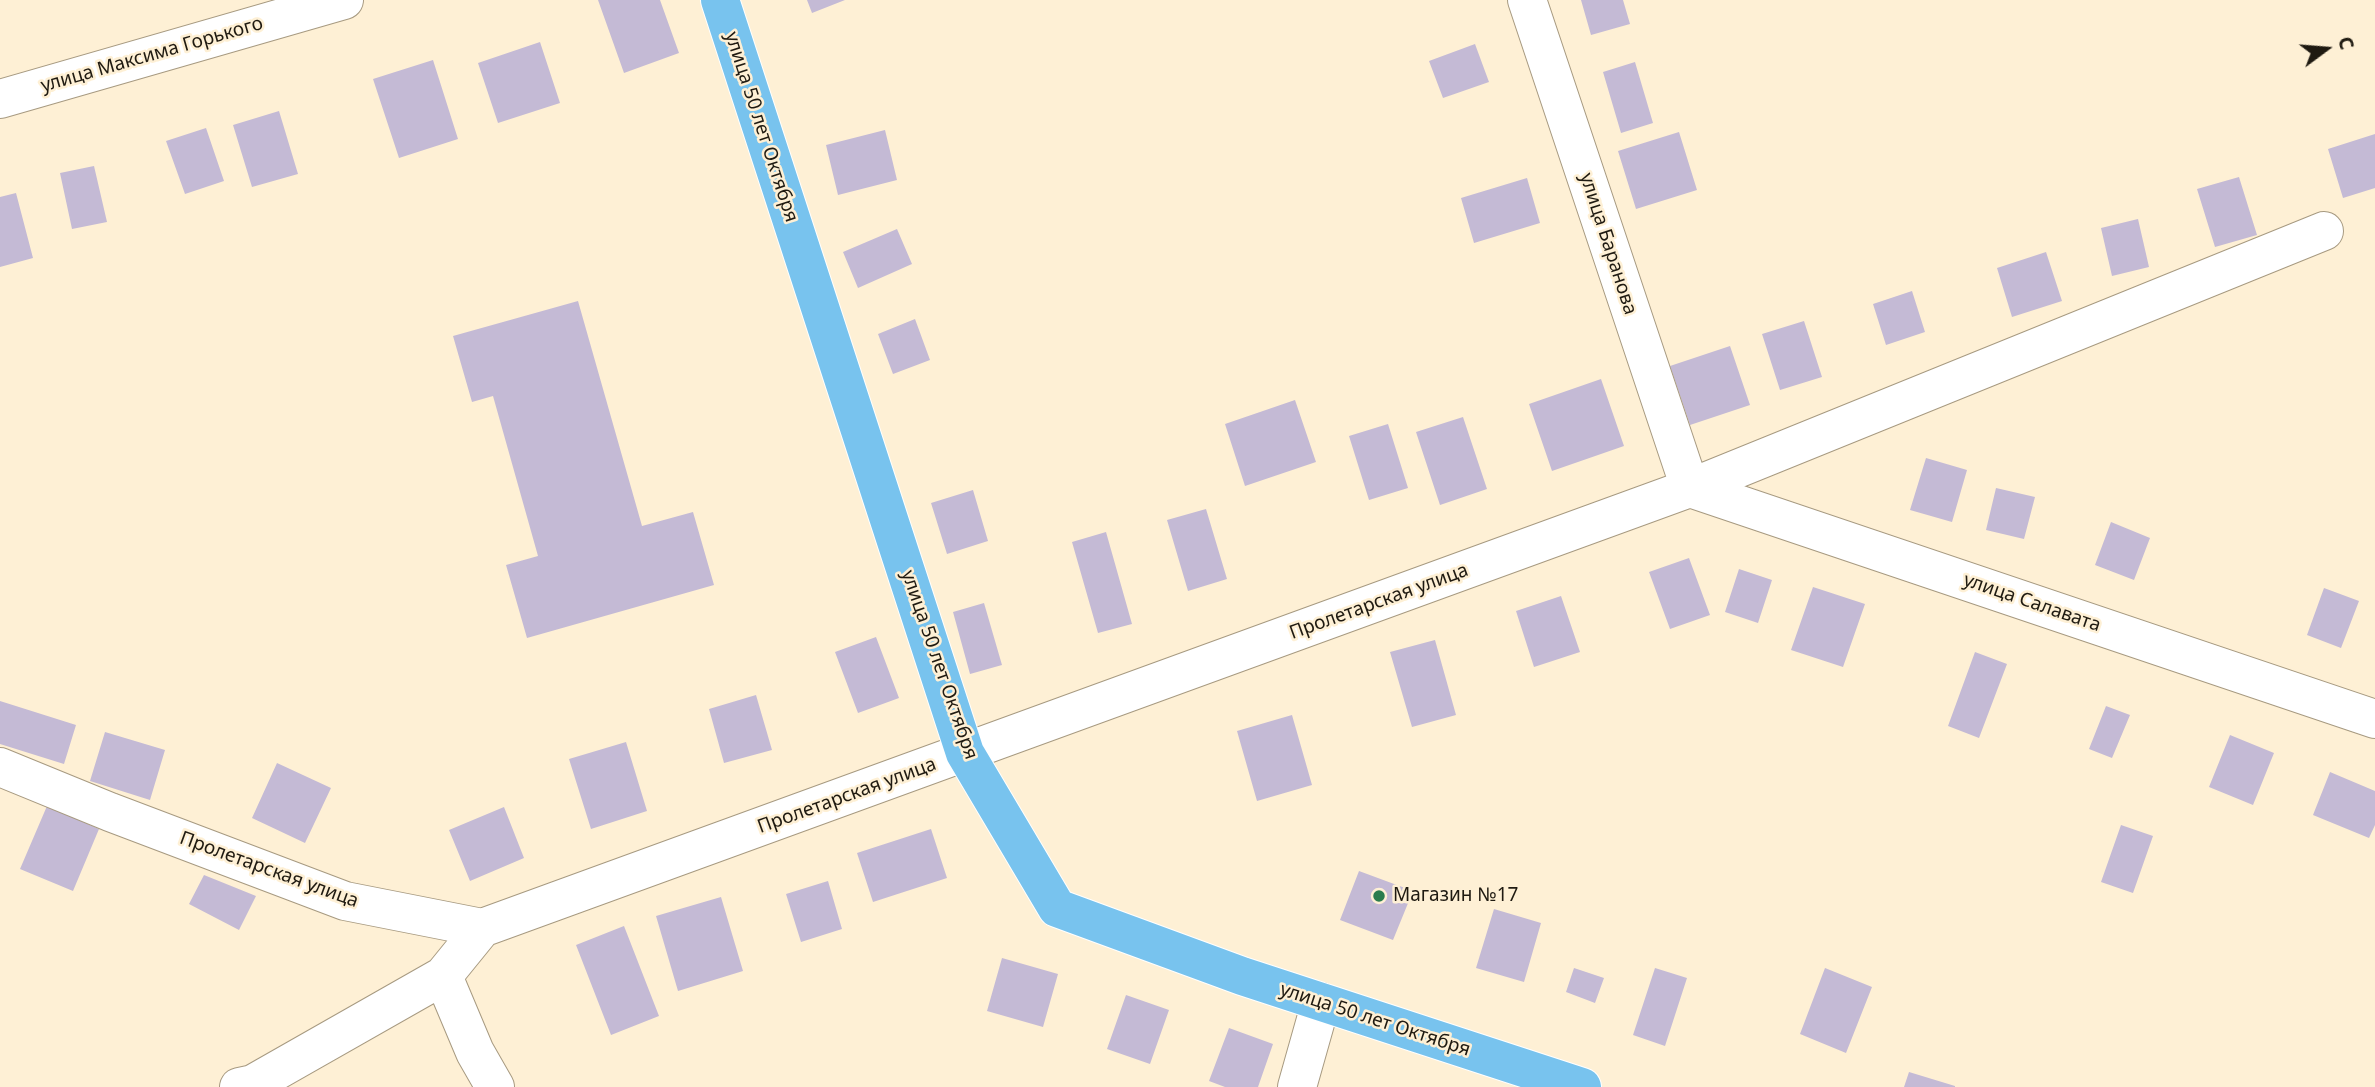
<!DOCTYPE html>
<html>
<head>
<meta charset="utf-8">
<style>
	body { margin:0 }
	#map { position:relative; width:2375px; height:1087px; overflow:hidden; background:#fef0d5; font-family:"Noto Sans",sans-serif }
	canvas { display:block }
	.north { position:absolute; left:2291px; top:14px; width:70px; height:70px; -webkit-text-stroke:5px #fef0d5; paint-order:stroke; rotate:74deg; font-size:19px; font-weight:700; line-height:28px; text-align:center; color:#1f1a11 }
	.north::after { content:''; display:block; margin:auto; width:24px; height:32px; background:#1f1a11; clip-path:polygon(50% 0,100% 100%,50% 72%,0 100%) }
</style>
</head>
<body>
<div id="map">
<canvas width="2375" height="1087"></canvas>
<div class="north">С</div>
</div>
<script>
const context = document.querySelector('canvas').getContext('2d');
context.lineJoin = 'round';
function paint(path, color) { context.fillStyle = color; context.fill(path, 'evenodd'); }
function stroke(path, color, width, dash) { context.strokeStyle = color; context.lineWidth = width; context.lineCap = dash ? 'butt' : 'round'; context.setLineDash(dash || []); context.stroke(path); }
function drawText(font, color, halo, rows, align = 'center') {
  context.font = font + ' "Noto Sans",sans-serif'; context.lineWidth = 5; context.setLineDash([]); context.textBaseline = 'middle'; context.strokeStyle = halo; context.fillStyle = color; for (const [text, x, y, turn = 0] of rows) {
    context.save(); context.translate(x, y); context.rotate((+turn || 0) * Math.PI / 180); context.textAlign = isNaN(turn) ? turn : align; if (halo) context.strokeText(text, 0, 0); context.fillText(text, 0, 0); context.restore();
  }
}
paint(new Path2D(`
	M598 0H660L679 53 624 73Z
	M807 0H845L812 13Z
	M1581 0H1623L1630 24 1591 35Z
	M540 42 560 103 498 123 478 63Z
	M1475 44 1489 82 1443 98 1429 61Z
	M433 60 458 139 399 158 373 79Z
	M1635 62 1653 123 1621 133 1603 72Z
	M279 111 298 174 252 187 233 125Z
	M206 128 224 181 185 194 166 141Z
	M885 130 897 180 838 195 826 145Z
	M1679 132 1697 190 1636 209 1618 151Z
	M2375 134V188L2343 198 2328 149Z
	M94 166 107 222 72 229 60 173Z
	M2239 177 2257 235 2215 247 2197 189Z
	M1527 178 1540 223 1474 243 1461 198Z
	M16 193 33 258 0 267V197Z
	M2138 219 2149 267 2112 276 2101 228Z
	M897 229 912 264 858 288 843 252Z
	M2046 252 2062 301 2012 317 1997 268Z
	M1912 291 1925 332 1886 345 1873 304Z
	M578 301 642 526 693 512 714 585 527 638 506 565 538 556 493 396 472 402 453 336Z
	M915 319 930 360 893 374 878 334Z
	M1804 321 1822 377 1780 390 1762 334Z
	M1730 346 1750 405 1690 425 1670 366Z
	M1601 379 1624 446 1552 471 1529 404Z
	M1295 400 1316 462 1245 486 1225 424Z
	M1463 417 1487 489 1440 505 1416 432Z
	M1388 424 1408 488 1369 500 1349 436Z
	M1926 458 1967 470 1952 522 1910 510Z
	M1996 488 2035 497 2024 539 1986 530Z
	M973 490 988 541 947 554 931 503Z
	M1206 509 1227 579 1188 591 1167 520Z
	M2111 522 2150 538 2134 580 2095 565Z
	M1106 532 1132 624 1098 633 1072 542Z
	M1689 558 1710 615 1670 629 1649 572Z
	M1739 569 1772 580 1758 623 1725 612Z
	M1813 587 1865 604 1843 667 1791 650Z
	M2324 588 2359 601 2341 648 2307 635Z
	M1561 596 1580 652 1534 667 1516 611Z
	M984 603 1002 665 970 674 953 612Z
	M876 637 899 698 858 713 835 652Z
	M1435 640 1456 715 1412 727 1390 652Z
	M1975 652 2007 664 1979 738 1948 726Z
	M756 695 772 750 724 763 709 709Z
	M0 701 76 725 64 764 0 744Z
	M2106 706 2130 715 2112 758 2089 749Z
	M1292 715 1312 785 1257 801 1237 731Z
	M105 732 165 750 150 800 90 781Z
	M2230 735 2274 753 2253 805 2209 787Z
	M626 742 647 811 591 829 569 759Z
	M277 763 331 788 305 843 252 818Z
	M2330 772 2375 791V825L2369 838 2313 815Z
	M47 806 99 829 73 891 20 869Z
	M504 807 524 858 470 881 449 830Z
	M2121 825 2153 836 2133 893 2101 882Z
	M931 829 947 878 873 902 857 853Z
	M1359 871 1413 891 1393 940 1340 920Z
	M204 875 256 896 239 930 189 904Z
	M828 881 842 929 801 942 786 894Z
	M721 897 743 971 678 991 656 916Z
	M1494 909 1541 923 1524 982 1476 968Z
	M624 926 659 1016 611 1035 576 945Z
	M1002 958 1058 974 1043 1027 987 1011Z
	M1574 968 1604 978 1595 1003 1566 992Z
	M1655 968 1687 978 1665 1046 1633 1035Z
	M1825 968 1872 987 1846 1053 1800 1034Z
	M1126 995 1169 1010 1150 1064 1107 1049Z
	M1229 1028 1273 1044 1258 1087H1225L1209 1081Z
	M1909 1072 1955 1086V1087H1904Z`), '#c4bad5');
const minor = new Path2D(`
	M1527 0 1690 488
	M0 99 344 0
	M1690 488 2375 719
	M0 767 110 812 345 901 482 928 1690 488 2324 231
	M443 976 475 1052 495 1087
	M239 1087 253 1084 443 976 482 928
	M1297 1087 1321 1002`);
const major = new Path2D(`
	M720 0 965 753 1057 908 1242 976 1582 1087`);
stroke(minor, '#a79a81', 40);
stroke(major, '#fff', 40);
stroke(minor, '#fff', 38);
stroke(major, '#78c3ee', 38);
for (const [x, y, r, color] of [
	[1379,896,7,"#2a7c4d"]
]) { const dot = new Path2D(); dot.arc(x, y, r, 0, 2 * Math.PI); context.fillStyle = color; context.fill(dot); stroke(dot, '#fef0d5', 2.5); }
drawText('19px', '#1f1a11', '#fef0d5', [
	["улица Максима Горького",152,55,-16],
	["улица 50 лет Октября",761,127,72],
	["улица Баранова",1608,244,72],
	["Пролетарская улица",1379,602,-20],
	["улица Салавата",2032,603,19],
	["улица 50 лет Октября",939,665,71],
	["Пролетарская улица",847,796,-20],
	["Пролетарская улица",269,870,20],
	["улица 50 лет Октября",1375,1020,18]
]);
drawText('19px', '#1f1a11', '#fef0d5', [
	["Магазин №17",1393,896]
], 'left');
</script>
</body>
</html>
